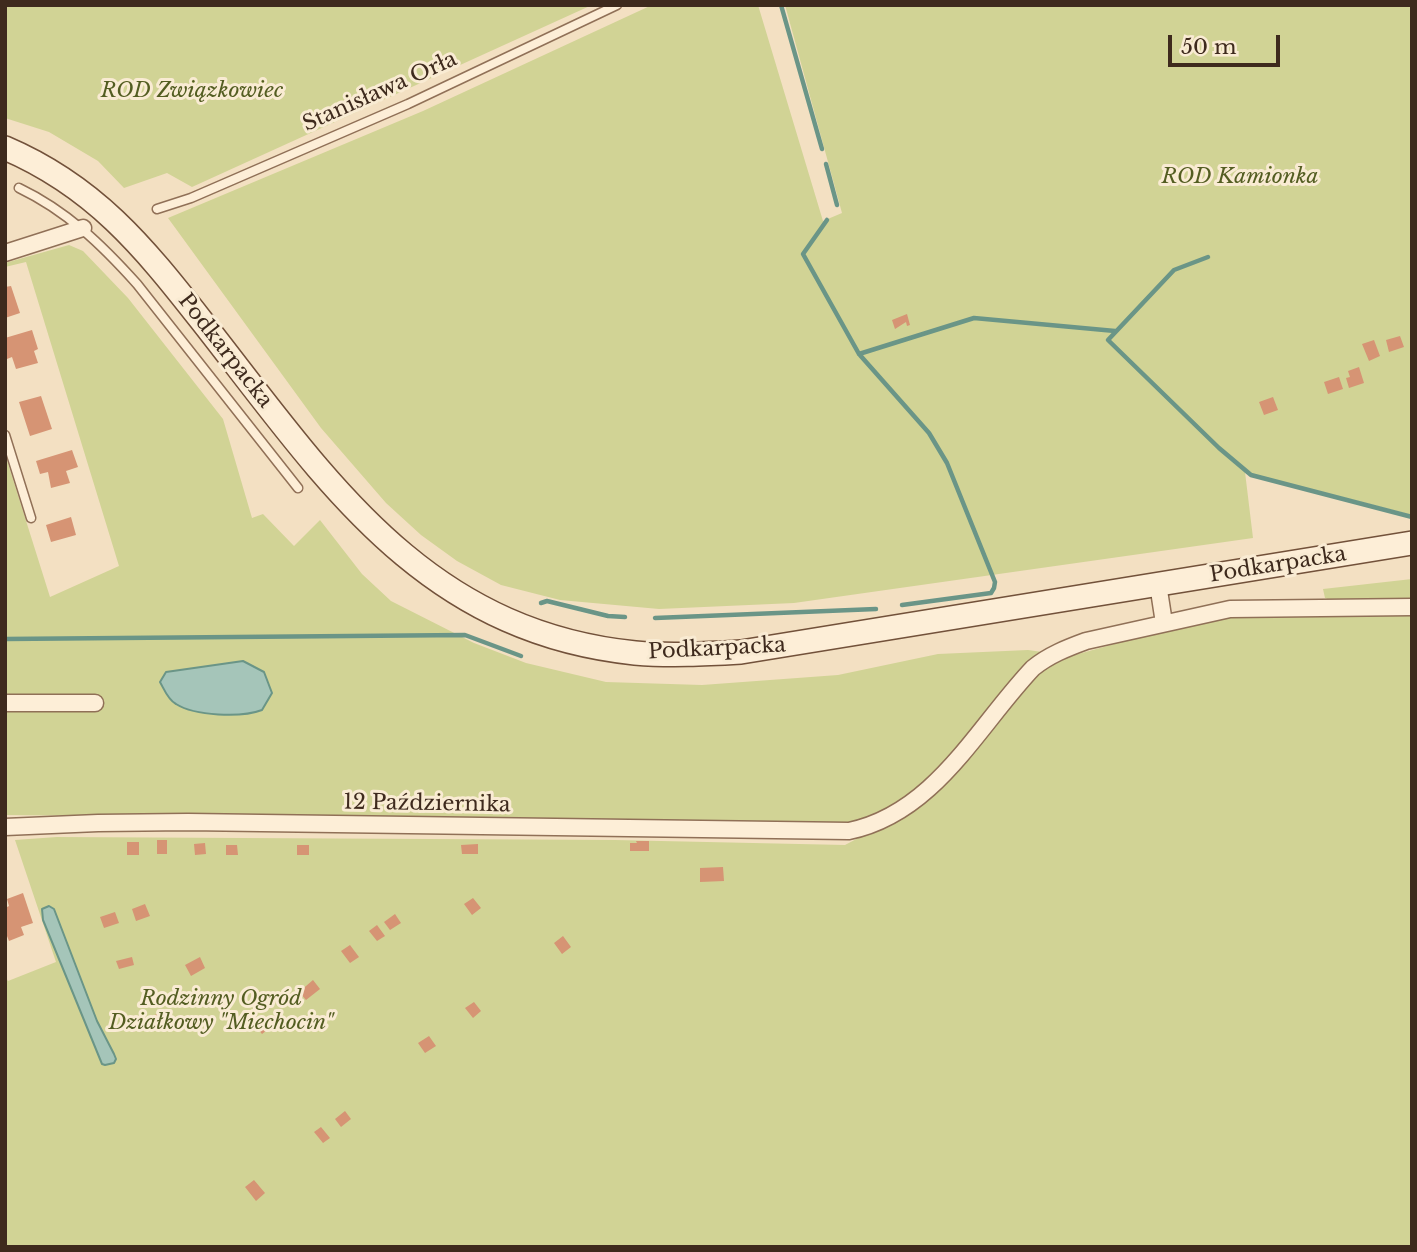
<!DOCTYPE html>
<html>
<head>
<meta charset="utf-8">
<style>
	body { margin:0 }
	#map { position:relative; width:1417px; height:1252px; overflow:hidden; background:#f3e0c2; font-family:"Libre Baskerville",serif }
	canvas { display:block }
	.frame { position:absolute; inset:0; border:7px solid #3e2a1d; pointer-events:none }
	.scale { position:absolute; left:1168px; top:35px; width:112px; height:32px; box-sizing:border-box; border:4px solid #3e2a1d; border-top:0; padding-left:9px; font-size:21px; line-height:24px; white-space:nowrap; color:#3e2a1d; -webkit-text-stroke:5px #f9ebd3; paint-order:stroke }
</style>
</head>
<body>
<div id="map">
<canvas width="1417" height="1252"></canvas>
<div class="frame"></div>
<div class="scale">50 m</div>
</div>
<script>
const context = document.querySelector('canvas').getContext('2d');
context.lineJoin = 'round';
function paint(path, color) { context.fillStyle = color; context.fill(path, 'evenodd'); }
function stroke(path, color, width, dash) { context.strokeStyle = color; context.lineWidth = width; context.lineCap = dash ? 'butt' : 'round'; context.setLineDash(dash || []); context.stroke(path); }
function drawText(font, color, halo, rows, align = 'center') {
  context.font = font + ' "Libre Baskerville",serif'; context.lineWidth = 6; context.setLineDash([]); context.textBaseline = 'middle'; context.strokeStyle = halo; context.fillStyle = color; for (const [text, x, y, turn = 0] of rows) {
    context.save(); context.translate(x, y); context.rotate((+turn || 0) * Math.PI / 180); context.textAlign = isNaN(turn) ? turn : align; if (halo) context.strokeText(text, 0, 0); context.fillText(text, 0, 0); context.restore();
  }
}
paint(new Path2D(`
	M5 5H592L192 187 167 173 124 188 98 161 49 132 5 118Z
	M652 5H758L823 221 842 213 785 5H1412V515L1245 472 1253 538 794 603 659 609 560 600 501 585 457 561 421 535 386 503 321 428 168 218 423 111Z
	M69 245 83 251 128 298 223 419 252 518 263 514 294 546 320 520 362 574 391 601 474 643 526 663 606 682 702 685 838 675 938 654 1028 650 1071 656 1209 618 1340 611 1333 601 1325 598 1323 589 1412 579V1247H5V976L8 981 56 962 15 840 57 837 615 840 845 845 885 824 5 815V454L50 597 119 566 26 262 5 267V263Z`), '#d1d395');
const water = new Path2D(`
	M243 661 264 672 272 693 262 710C241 718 195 716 176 704 168 700 164 689 160 682L166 672Z
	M49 906 54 909 97 1021 114 1054 116 1059 114 1063 105 1065 102 1064 43 920 42 909Z`);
paint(water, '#a5c5b9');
stroke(water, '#6a9587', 2);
stroke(new Path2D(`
	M781 5 822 149
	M826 164 837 205
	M827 220 803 254 859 354 929 433 947 463 995 582 994 588 991 593 902 605
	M1208 257 1174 270 1108 340 1219 448 1251 475 1412 517
	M859 354 974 318 1115 331
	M541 603 547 601 608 616 625 617
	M655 618 876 609
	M5 639 465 635 521 656`), '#6a9587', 4.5);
paint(new Path2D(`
	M11 286 20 313 5 318V287Z
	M907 314 910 325 907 326 906 322 895 329 892 320Z
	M32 330 38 349 34 351 38 363 16 369 12 357 7 359 5 338Z
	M1400 336 1404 347 1389 352 1386 340Z
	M1374 340 1380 356 1369 361 1362 344Z
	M1359 367 1364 383 1349 388 1346 378 1350 377 1348 371Z
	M1339 377 1343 389 1328 394 1324 382Z
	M41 396 52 429 30 436 19 402Z
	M1273 397 1278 410 1264 415 1259 402Z
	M72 450 78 467 66 471 70 483 51 488 48 472 40 474 36 461Z
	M71 517 76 535 51 542 46 525Z
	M157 840H167V854H157Z
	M636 841H649V851H630V843H637Z
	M127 842H139V855H127Z
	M205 843 206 854 195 855 194 844Z
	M478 844V854H462L461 845Z
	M226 845H237L238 855H226Z
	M297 845H309V855H297Z
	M723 867 724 881 700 882V868Z
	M23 893 33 923 21 927 24 935 9 941 5 931V908L9 906 7 899Z
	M473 898 481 908 472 915 464 904Z
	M145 904 150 916 136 921 132 909Z
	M115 912 119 923 104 928 100 917Z
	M395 914 401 923 390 930 384 922Z
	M377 925 385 936 377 941 369 931Z
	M563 936 571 947 562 954 554 943Z
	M350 945 359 957 350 963 341 951Z
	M132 957 134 965 119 969 116 961Z
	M200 957 205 968 191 976 185 965Z
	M313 980 320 989 306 1000 299 992Z
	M474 1002 481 1011 473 1018 465 1008Z
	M157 1014 162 1023 149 1029 145 1019Z
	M136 1015 142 1027 133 1032 127 1019Z
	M263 1017 271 1027 262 1034 254 1024Z
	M429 1036 436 1046 425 1053 418 1043Z
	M345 1111 351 1119 341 1127 335 1119Z
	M321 1127 330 1138 323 1143 314 1132Z
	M254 1180 265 1193 256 1201 245 1187Z`), '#d69474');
const lane = new Path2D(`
	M19 188C67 211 102 245 137 284L298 488
	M157 209 191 198 408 104 617 5
	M5 435 31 518`);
const street = new Path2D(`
	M5 253 83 228
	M1158 584 1164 623
	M5 703H95
	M5 827 98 823 188 822 849 831C935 813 977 727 1033 668 1049 655 1067 648 1086 641L1230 609 1412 607`);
const secondary = new Path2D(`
	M5 148C94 186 143 246 201 320 323 475 420 631 635 653 670 656 706 654 741 652L1412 543`);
stroke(lane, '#907057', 11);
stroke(street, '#907057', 19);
stroke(secondary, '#72513a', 26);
stroke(lane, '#fdeed7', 8);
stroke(street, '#fdeed7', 16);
stroke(secondary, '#fdeed7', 23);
drawText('italic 21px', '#535d21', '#f9ebd3', [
	["ROD Związkowiec",192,91],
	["ROD Kamionka",1240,177],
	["Rodzinny Ogród",221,999],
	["Działkowy \"Miechocin\"",221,1023]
]);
drawText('21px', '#3e2a1d', '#f9ebd3', [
	["Stanisława Orła",380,92,-24],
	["Podkarpacka",225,351,52],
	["Podkarpacka",1278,565,-9],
	["Podkarpacka",717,649,-3],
	["12 Października",427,804,1]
]);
</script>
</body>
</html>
